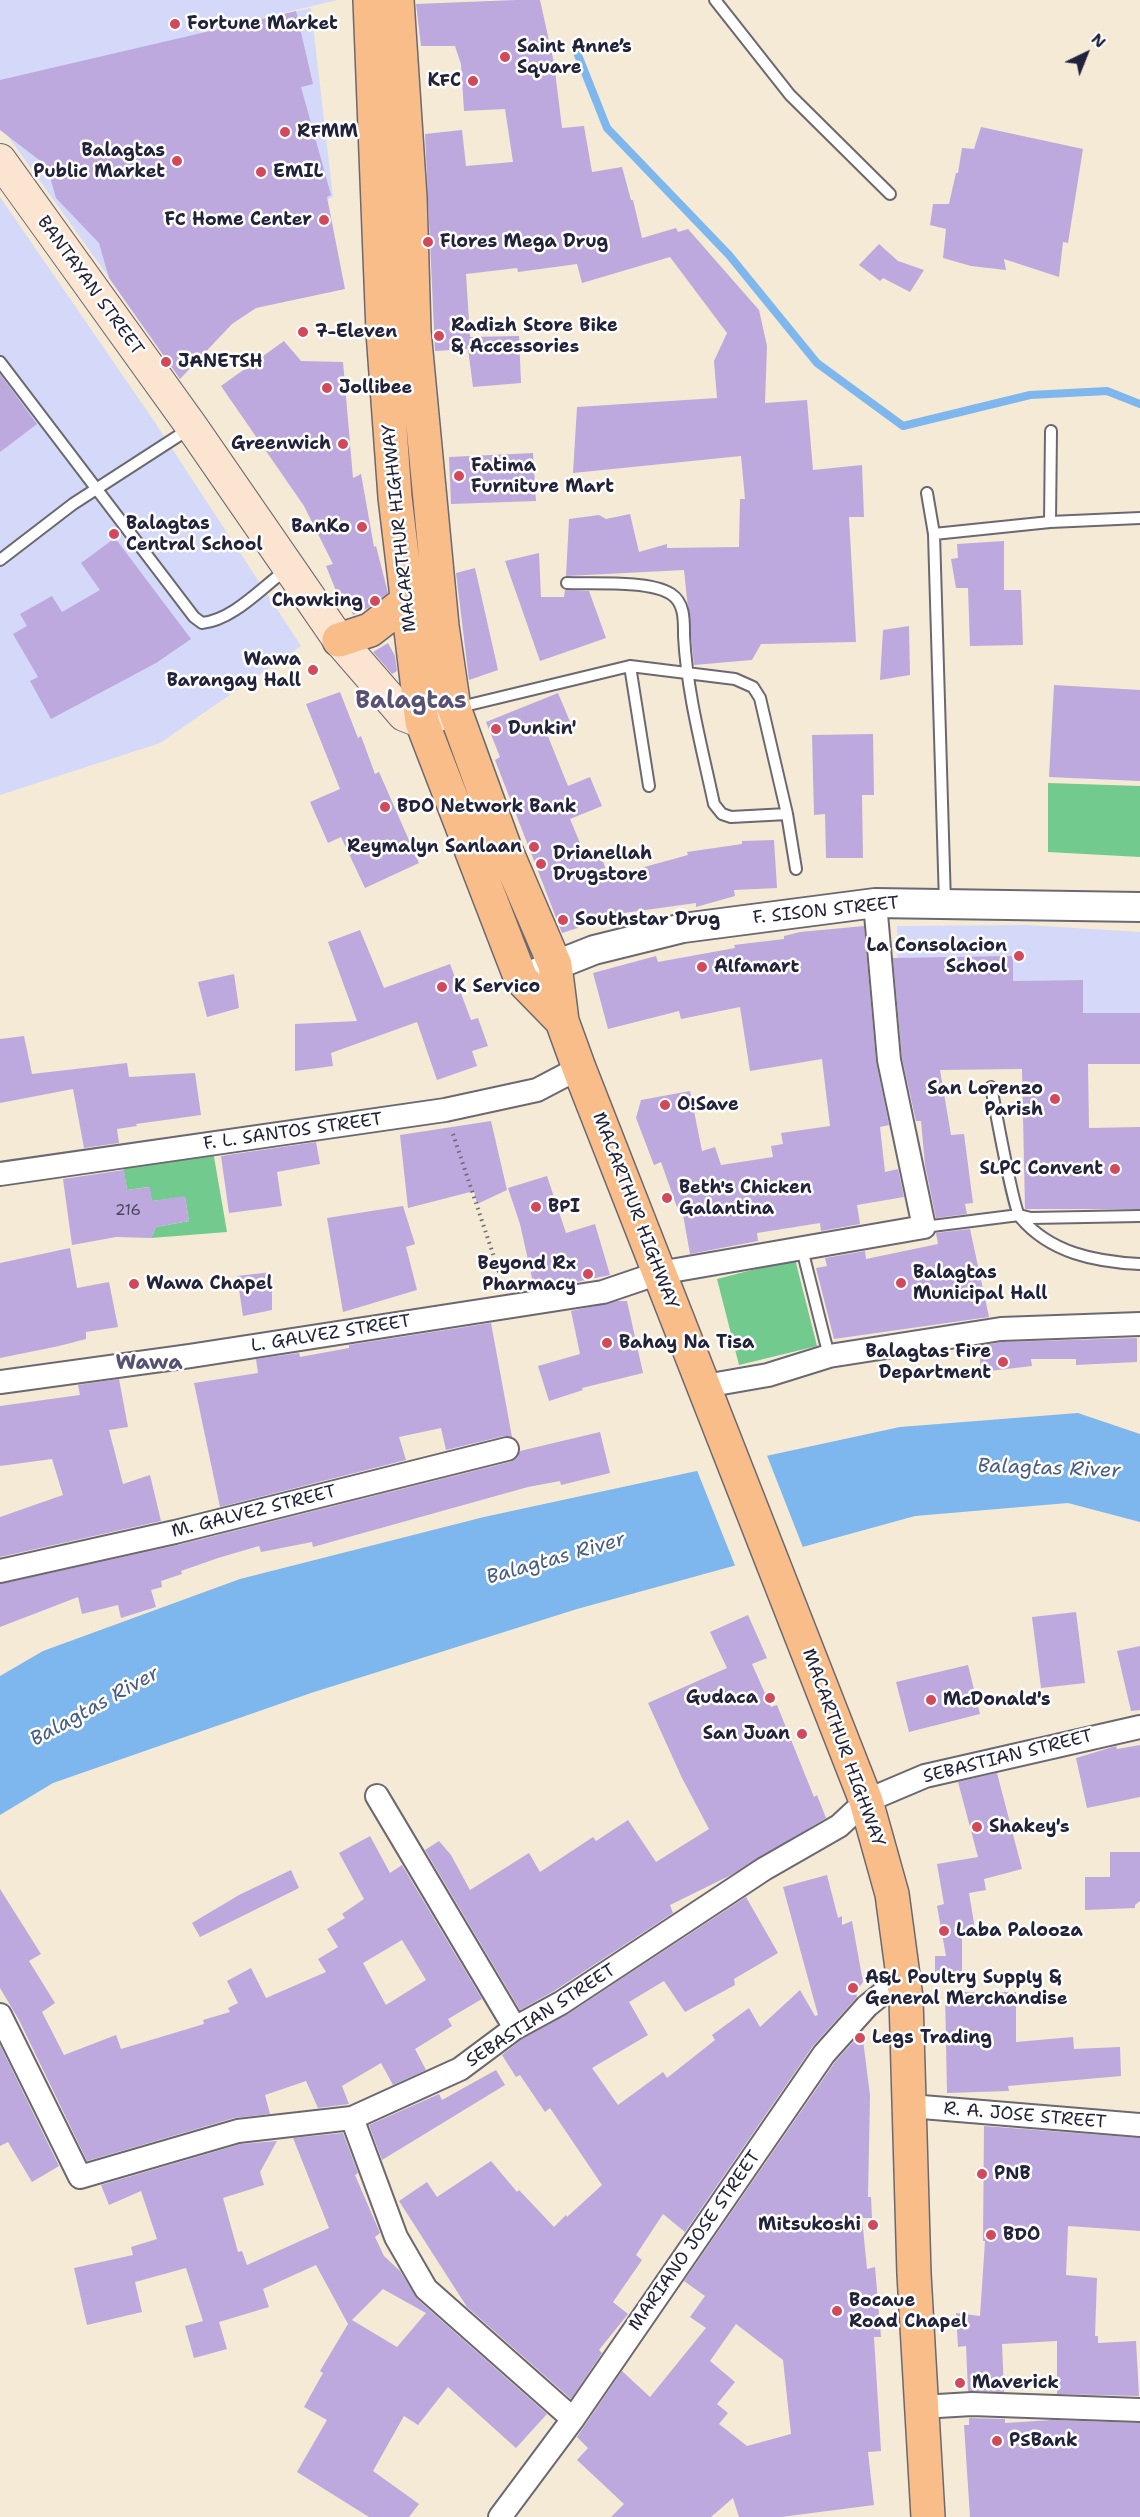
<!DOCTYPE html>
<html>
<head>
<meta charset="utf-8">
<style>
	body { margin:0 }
	#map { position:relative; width:1140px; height:2517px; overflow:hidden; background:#f4ead5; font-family:"Shantell Sans",sans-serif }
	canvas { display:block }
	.north { position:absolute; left:1056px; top:24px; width:60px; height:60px; -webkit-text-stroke:4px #fff; paint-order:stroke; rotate:43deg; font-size:16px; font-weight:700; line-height:24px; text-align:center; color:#22223b }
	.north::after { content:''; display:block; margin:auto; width:21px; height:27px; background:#22223b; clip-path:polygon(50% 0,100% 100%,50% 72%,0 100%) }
</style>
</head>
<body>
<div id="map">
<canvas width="1140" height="2517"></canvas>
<div class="north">N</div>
</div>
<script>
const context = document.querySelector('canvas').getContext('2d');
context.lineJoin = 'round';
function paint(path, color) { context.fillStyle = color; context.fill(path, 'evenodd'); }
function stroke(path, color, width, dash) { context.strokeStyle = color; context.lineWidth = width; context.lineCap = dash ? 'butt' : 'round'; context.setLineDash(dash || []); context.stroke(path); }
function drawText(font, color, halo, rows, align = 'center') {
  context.font = font + ' "Shantell Sans",sans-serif'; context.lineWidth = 5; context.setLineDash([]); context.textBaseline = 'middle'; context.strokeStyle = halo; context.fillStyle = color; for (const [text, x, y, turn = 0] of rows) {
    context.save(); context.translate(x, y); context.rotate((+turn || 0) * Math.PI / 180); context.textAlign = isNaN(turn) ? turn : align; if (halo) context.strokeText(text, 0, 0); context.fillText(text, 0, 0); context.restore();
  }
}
paint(new Path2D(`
	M0 0H337L221 28 311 8 333 197 204 245 108 276 0 125Z
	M0 197 154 421 301 646 160 743 0 795Z
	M1026 925 1140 932V1013H1083L1082 980 1024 981V1025L899 1026 897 926Z`), '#d4d8f9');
paint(new Path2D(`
	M1048 783 1140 786V857L1048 852Z
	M213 1151 227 1232 151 1238 156 1227 189 1221 185 1197 152 1201 149 1187 127 1190 123 1166Z
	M795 1259 817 1346 739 1365 717 1279Z`), '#73ca8f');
paint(new Path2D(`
	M1078 1413 1140 1434V1522L1068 1503 915 1516 577 1609 311 1693 53 1783 0 1815V1676L43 1651 240 1579 484 1517 900 1427Z`), '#7eb6ee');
paint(new Path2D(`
	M766 1453 804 1550 736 1568 696 1468Z`), '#f4ead5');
stroke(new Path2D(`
	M578 55 607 128 729 255 817 363 903 426 1030 395 1107 391 1140 404`), '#7eb6ee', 8);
paint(new Path2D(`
	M516 0H540L554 63 562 128 584 126 592 172 622 167 631 200H633L642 238 676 228 678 232 688 229 759 310 767 346 765 403 807 400 813 470 862 465 864 517H849L856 642 761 644 752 660 694 665 684 570 566 576 569 519 599 515 606 519 630 514 639 552 667 544V548L739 547 740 499H745L741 456 573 473 577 407 717 398 714 361 727 333 670 257 582 283 577 264 518 272 517 268 466 274 470 337 519 336 521 383 473 387 468 349 435 351 425 134 462 130 466 166 513 162 505 109 464 111 461 64 455 46H421L416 4Z
	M296 11 313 84 301 87 331 195 327 197 345 289 256 308 232 324 180 379 109 278 99 243 56 198 47 166 0 130V80Z
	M981 127 1083 149 1068 243 1063 242 1059 277 1004 259 1006 270 971 266 943 258 946 229 930 225 933 204H949L956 173H958L962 148 974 149Z
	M879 244 898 261 924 270 910 292 883 278 880 281 859 265Z
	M284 341 301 361 343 362 353 478 361 474 374 547 376 546 388 593 368 608 353 615 348 601 341 603 326 566 333 564 304 506 221 386Z
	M0 374 37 424 0 452Z
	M533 453 536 501 451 504 449 457Z
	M115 538 191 639 156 663 51 719 30 681 38 677 13 634 27 626 20 614 52 596 62 612 100 590 81 563Z
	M1004 541V590H1021L1023 645 970 646 968 588H956L951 559 958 558 957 544Z
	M539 553 541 597H564L565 590 589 591 606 638 540 661 505 561Z
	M475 568 498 670 469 680 456 573Z
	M909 626 910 675 880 680 883 630Z
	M388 643 395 656 397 671 392 674 373 652Z
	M1054 685 1140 690V781L1049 777Z
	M340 692 358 738 361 736 375 774 379 772 419 863 365 888 341 837 328 843 310 802 340 789 306 704Z
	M558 693 571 724 547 734 568 786 590 777 602 806 570 819 588 862 602 858 608 877 688 855 687 852 742 844V841L774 840 777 888 734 890 735 896 696 907V903L624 913 562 933 495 760 500 757 486 722Z
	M873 734 874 795H862L863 858H826L825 814 814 815 812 735Z
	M864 926 876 1061 889 1125 880 1127 885 1172 898 1169 904 1197 857 1205 860 1224 821 1231 820 1223 757 1233 758 1241 690 1254 682 1209 678 1210 661 1162 654 1165 636 1118 641 1100 690 1091 702 1151 715 1147 721 1165 773 1157 771 1146 783 1144 781 1133 830 1126 822 1059 750 1071 740 1007 681 1019 679 1011 608 1029 593 973 656 956 658 962 735 948 734 945 784 939V936L800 932Z
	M360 930 384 988 450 964 471 1020 478 1018 488 1046 472 1051 477 1066 437 1080 417 1022 331 1053 333 1066 295 1071V1024L357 1021 328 942Z
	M1013 956V981L1083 980V1013H1140V1064H1088L1089 1128 1140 1127V1209H1025L1022 1069 940 1070 951 1135 964 1134 973 1203 965 1204 967 1214 936 1218 925 1165 921 1121H916L902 1058 893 958Z
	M234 974 239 1008 207 1017 198 982Z
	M24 1036 32 1074 127 1063 129 1077 195 1073 201 1115 136 1124 137 1126 117 1129 119 1143 84 1148 73 1089 0 1103V1039Z
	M491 1121 507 1190 477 1204 474 1191 408 1208 400 1135Z
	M316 1142 320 1164 277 1172 282 1206 229 1213 221 1156Z
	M124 1170 127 1190 150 1187 152 1201 185 1196 189 1221 156 1227 151 1238 116 1237 72 1245 63 1179Z
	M547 1176 566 1233 595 1224 610 1275 566 1284 565 1280 534 1287 520 1224 508 1188Z
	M403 1206 415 1244 406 1247 417 1290 343 1312 327 1218Z
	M970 1229 989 1317 834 1339 816 1268 827 1266 825 1258 865 1251 866 1259 938 1244 936 1233Z
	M70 1248 77 1288 109 1282 118 1327 86 1332V1339L59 1346 0 1358V1263Z
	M272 1272V1310L243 1316 237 1276Z
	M617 1301H627L643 1373 582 1388 583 1390 549 1401 538 1366 580 1354 571 1311Z
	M491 1323 512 1437 504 1436 446 1450 441 1428 399 1437 406 1460 220 1507 194 1383 258 1373 256 1359 299 1353 300 1357 349 1348V1345Z
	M1137 1338V1362L1076 1365V1359H1031L1032 1366 981 1372 979 1346 1002 1342Z
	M119 1379 128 1427 109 1430 123 1484 150 1475 161 1521 0 1557V1517L63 1495 52 1459 0 1466V1406L80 1395 78 1385Z
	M600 1432 610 1473 561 1485 560 1481 528 1487 313 1547 312 1542 261 1552 259 1546 218 1558 181 1571 182 1574 161 1581 162 1587 151 1590 156 1607 121 1618 118 1605 82 1614 78 1597 0 1627V1584L178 1545 510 1462 517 1458 520 1451Z
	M1076 1612 1085 1683 1041 1688 1032 1617Z
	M748 1615 767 1658 752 1664 771 1707 777 1705 814 1797 817 1795 826 1818 731 1875 670 1905 673 1913 554 1991 520 2010 425 1850 439 1841 451 1855 470 1890 529 1853 540 1872 593 1837 596 1841 628 1820 656 1862 709 1829 682 1778 648 1703 727 1668 710 1632Z
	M1140 1646V1710L1131 1711 1117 1651Z
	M968 1665 980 1714 909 1732 896 1682Z
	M1140 1745V1797L1087 1808 1076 1758 1116 1746 1117 1749Z
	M997 1773 1022 1869 984 1879 986 1890 969 1893 975 1929 962 1931V1982L935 1979V1956H946L937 1906 944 1904 937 1864 978 1857 958 1782Z
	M370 1836 390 1873 402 1865 482 1999 448 2019 452 2026 415 2049 426 2070 393 2085 381 2063 342 2086 349 2104 318 2108 306 2081 265 2095 270 2114 234 2118 87 2161 19 2020 0 1988V1889L41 1954 29 1961 55 2003 42 2012 64 2055 116 2035 121 2049 204 2024 203 2020 230 2012 228 2008 238 2003 227 1981 251 1968 266 1998 326 1972 318 1959 338 1947 327 1929 345 1918 342 1914 364 1899 339 1853ZM402 1940 426 1980 386 2005 363 1963Z
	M1110 1852H1140V1901L1135 1905V1908L1085 1910V1877H1110Z
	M291 1870 299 1888 200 1937 192 1923 239 1895Z
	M827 1875 838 1918 842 1916V1925L852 1921 863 1982 856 1992 857 1997 813 2046 685 2232 663 2214 636 2255 642 2260 613 2302 628 2314 599 2350 602 2353 571 2399 467 2307 399 2201 427 2182 437 2197 491 2161 517 2192 519 2190 554 2227 566 2215 567 2217 602 2185 550 2108 545 2112 520 2075 516 2077 502 2055 522 2039 568 2014 746 1897 778 1953 734 1979 735 1985 685 2012 664 1981 629 2002 648 2035 592 2068 618 2105 663 2072 667 2078 715 2040 712 2035 749 2008 760 2027 800 1990 815 2016 818 2015 783 1887Z
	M945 1992H1016V2042L1073 2037 1074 2049 1120 2047 1121 2076 1008 2086 1009 2091 947 2093Z
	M862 2032 870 2095 868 2197H871L872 2218H862L867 2269 875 2267 881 2337H874L881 2451 868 2452 874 2505 781 2517H739L733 2498 711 2517H611L624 2504 577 2460 588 2448 577 2437 622 2371 650 2397 706 2328 690 2317 705 2296 684 2281 835 2062ZM736 2324 783 2360 791 2434 747 2446 719 2424 728 2413 717 2404 735 2382 710 2361Z
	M0 2045 59 2166 32 2182 8 2142 0 2146Z
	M496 2070 505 2085 382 2160 369 2125 439 2094 442 2100Z
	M984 2126 1140 2138V2231L1068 2226 1066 2275 1097 2278 1095 2336H1098V2343L1136 2341 1139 2396 1057 2394V2341L1002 2344 1004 2392 968 2391 966 2346 958 2347 956 2313 980 2316 985 2241H983Z
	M343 2133 358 2173 355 2175 380 2233 375 2237 384 2256 400 2271 417 2299 547 2414 516 2448 448 2387 418 2425 404 2416 373 2471 419 2504 409 2517H369L297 2472 327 2420 304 2407 323 2373 320 2371 348 2324 316 2265 263 2289 269 2307 219 2322 227 2349 194 2358 185 2326 203 2321 186 2268 135 2282 142 2312 87 2325 74 2268 133 2255 131 2247 157 2239 141 2191 109 2205 101 2185 241 2144 277 2141 260 2172 264 2185 223 2198 238 2252 242 2251 247 2265 329 2228 293 2138ZM383 2289 426 2313 397 2347 352 2320Z
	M969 2418 1005 2419V2423L1052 2420 1140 2423V2517H970L964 2425H969Z`), '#bda9dd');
const service = new Path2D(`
	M715 0 790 95 890 194
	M0 362 194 617 202 623C233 620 261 588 286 570
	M927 493 934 534 945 903
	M1050 522 1051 431
	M934 534 1050 522 1140 518
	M0 560 73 504 189 429
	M567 583C593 584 650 580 671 594 685 603 684 621 684 636 687 693 702 748 714 804L722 814 731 817 787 814
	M630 666 649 786
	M456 708 630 666 735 679 753 687 760 698 787 814 796 869
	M991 1087C995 1106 1013 1208 1020 1217 1050 1253 1096 1262 1140 1264
	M924 1227 1019 1215 1031 1218 1140 1216
	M802 1249 829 1356`);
const minor = new Path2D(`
	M0 1174 445 1110 537 1090 579 1068
	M0 1382 190 1356 603 1292 659 1273 924 1227 889 1060 875 903
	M705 1386 768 1375 829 1356 1001 1329 1140 1324
	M0 1571 175 1532 507 1449
	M377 1796 515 2028
	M0 2015 80 2177 238 2131 352 2118 460 2069 515 2028 561 2003 764 1869 839 1826 866 1801 925 1776 1140 1727
	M910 2106 1140 2125
	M352 2118 396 2237 426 2289 573 2419
	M921 2407 972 2404 1140 2410
	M500 2517 573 2419 824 2054 867 2006 903 1977`);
const tertiary = new Path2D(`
	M536 973 594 950 683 928 875 903 1140 907`);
const secondary = new Path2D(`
	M0 160 192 427 339 640 404 715 422 722 445 712`);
const trunk = new Path2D(`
	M370 0 383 332 395 497 422 722 521 979 562 1021
	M397 0 410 197 414 331 442 626 454 708 504 846 555 965 562 1021 579 1068 866 1801 892 1894 906 1998 914 2274 928 2517
	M339 640 370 630 406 602`);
stroke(service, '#6c6871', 14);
stroke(minor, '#6c6871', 26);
stroke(tertiary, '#6c6871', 32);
stroke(secondary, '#6c6871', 34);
stroke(trunk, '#6c6871', 36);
stroke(new Path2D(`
	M453 1134 500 1275`), '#6c6871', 4, [1.5, 4.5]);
stroke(service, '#fff', 10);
stroke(minor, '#fff', 22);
stroke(tertiary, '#fff', 28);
stroke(secondary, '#fce5d0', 32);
stroke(trunk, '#f8bd89', 33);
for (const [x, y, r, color] of [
	[175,24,6,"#d1495b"],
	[505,57,6,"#d1495b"],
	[473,81,6,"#d1495b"],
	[285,132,6,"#d1495b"],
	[177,161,6,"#d1495b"],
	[261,172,6,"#d1495b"],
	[324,220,6,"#d1495b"],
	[428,242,6,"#d1495b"],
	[303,332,6,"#d1495b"],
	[439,336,6,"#d1495b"],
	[166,362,6,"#d1495b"],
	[327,388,6,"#d1495b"],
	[343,444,6,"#d1495b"],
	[459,476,6,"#d1495b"],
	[362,527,6,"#d1495b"],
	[114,534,6,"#d1495b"],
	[375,601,6,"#d1495b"],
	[313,670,6,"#d1495b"],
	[496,729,6,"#d1495b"],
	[385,807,6,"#d1495b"],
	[534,847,6,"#d1495b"],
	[541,864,6,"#d1495b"],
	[563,920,6,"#d1495b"],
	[1019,956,6,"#d1495b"],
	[702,967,6,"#d1495b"],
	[442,987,6,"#d1495b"],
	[1055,1099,6,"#d1495b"],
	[665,1105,6,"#d1495b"],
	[1115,1169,6,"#d1495b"],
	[667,1198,6,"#d1495b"],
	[536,1207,6,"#d1495b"],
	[588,1274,6,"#d1495b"],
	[901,1283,6,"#d1495b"],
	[134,1284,6,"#d1495b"],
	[607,1343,6,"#d1495b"],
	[1003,1362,6,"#d1495b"],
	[770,1698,6,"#d1495b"],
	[931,1700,6,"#d1495b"],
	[802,1734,6,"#d1495b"],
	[977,1827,6,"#d1495b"],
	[944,1931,6,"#d1495b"],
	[853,1988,6,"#d1495b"],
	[860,2038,6,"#d1495b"],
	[982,2174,6,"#d1495b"],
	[873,2225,6,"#d1495b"],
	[991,2235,6,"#d1495b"],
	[837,2311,6,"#d1495b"],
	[960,2383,6,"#d1495b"],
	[997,2441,6,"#d1495b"]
]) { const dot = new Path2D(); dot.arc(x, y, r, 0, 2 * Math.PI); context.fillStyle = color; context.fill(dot); stroke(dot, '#fff', 2); }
drawText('15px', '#494464', null, [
	["216",128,1211]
]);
drawText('bold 18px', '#22223b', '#fff', [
	["Fortune Market",187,24],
	["Saint Anne’s",517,47],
	["Square",517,68],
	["KFC",461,81,"right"],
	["RFMM",297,132],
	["Balagtas",165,151,"right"],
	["Public Market",165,172,"right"],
	["EMIL",273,172],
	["FC Home Center",312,220,"right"],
	["Flores Mega Drug",440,242],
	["Radizh Store Bike",451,326],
	["& Accessories",451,347],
	["7-Eleven",315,332],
	["JANETSH",178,362],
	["Jollibee",339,388],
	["Greenwich",331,444,"right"],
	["Fatima",471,466],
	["Furniture Mart",471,487],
	["Balagtas",126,524],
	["Central School",126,545],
	["BanKo",350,527,"right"],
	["Chowking",363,601,"right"],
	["Wawa",301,660,"right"],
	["Barangay Hall",301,681,"right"],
	["Dunkin'",508,729],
	["BDO Network Bank",397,807],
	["Reymalyn Sanlaan",522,847,"right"],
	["Drianellah",553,854],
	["Drugstore",553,875],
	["Southstar Drug",575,920],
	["La Consolacion",1007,946,"right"],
	["School",1007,967,"right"],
	["Alfamart",714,967],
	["K Servico",454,987],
	["San Lorenzo",1043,1089,"right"],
	["Parish",1043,1110,"right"],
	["O!Save",677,1105],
	["SLPC Convent",1103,1169,"right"],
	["Beth's Chicken",679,1188],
	["Galantina",679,1209],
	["BPI",548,1207],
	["Beyond Rx",576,1264,"right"],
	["Pharmacy",576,1285,"right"],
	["Balagtas",913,1273],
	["Municipal Hall",913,1294],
	["Wawa Chapel",146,1284],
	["Bahay Na Tisa",619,1343],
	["Balagtas Fire",991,1352,"right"],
	["Department",991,1373,"right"],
	["Gudaca",758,1698,"right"],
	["McDonald's",943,1700],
	["San Juan",790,1734,"right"],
	["Shakey's",989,1827],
	["Laba Palooza",956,1931],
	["A&L Poultry Supply &",865,1978],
	["General Merchandise",865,1999],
	["Legs Trading",872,2038],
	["PNB",994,2174],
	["Mitsukoshi",861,2225,"right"],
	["BDO",1003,2235],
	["Bocaue",849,2301],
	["Road Chapel",849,2322],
	["Maverick",972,2383],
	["PSBank",1009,2441]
], 'left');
drawText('18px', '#22223b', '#fff', [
	["BANTAYAN STREET",90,286,54],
	["MACARTHUR HIGHWAY",400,528,-96],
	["F. SISON STREET",826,911,-6],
	["F. L. SANTOS STREET",293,1132,-8],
	["MACARTHUR HIGHWAY",635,1211,69],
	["L. GALVEZ STREET",331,1334,-9],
	["M. GALVEZ STREET",254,1512,-14],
	["MACARTHUR HIGHWAY",843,1748,70],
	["SEBASTIAN STREET",1008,1757,-14],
	["SEBASTIAN STREET",541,2016,-33],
	["R. A. JOSE STREET",1025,2116,5],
	["MARIANO JOSE STREET",695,2241,-55]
]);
drawText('italic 20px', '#475d83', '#fff', [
	["Balagtas River",1049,1469,2],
	["Balagtas River",556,1559,-16],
	["Balagtas River",95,1707,-29]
]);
drawText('bold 21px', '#585174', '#fff', [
	["Wawa",149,1364]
]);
drawText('bold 24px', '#585174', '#fff', [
	["Balagtas",411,702]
]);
</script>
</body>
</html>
